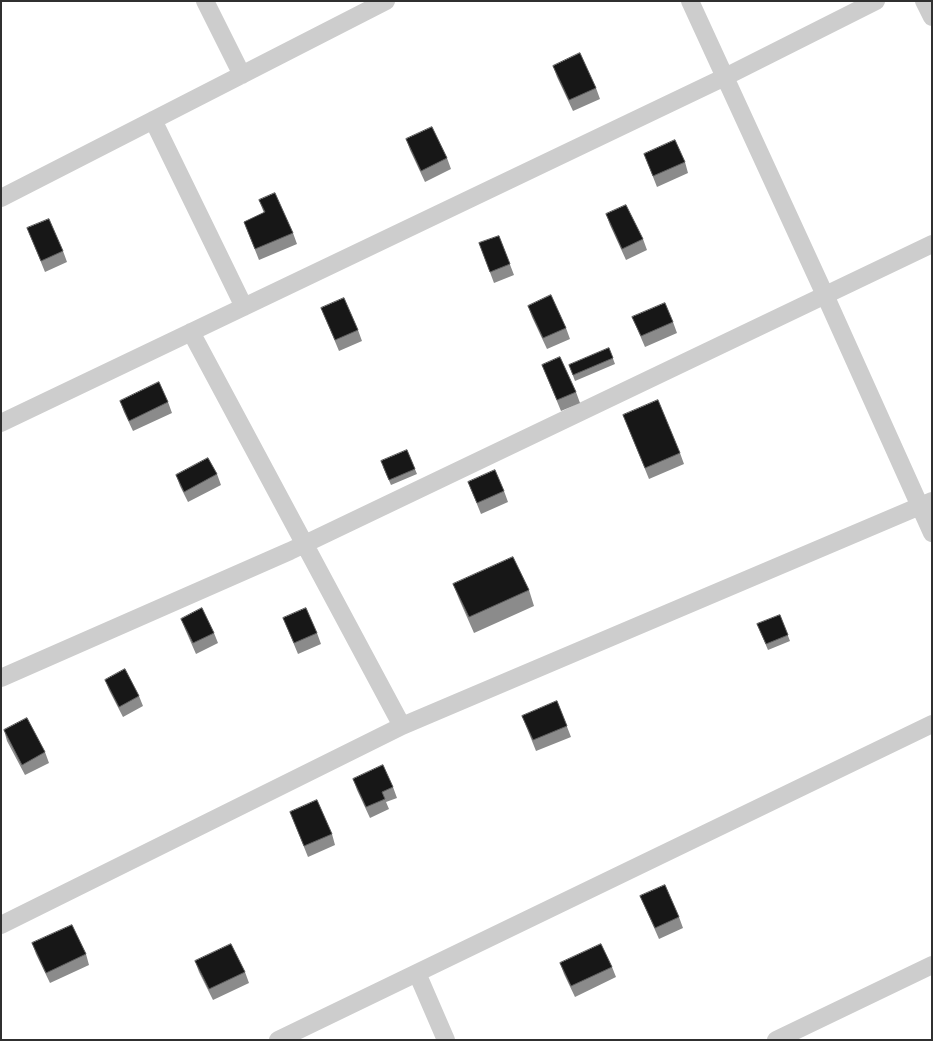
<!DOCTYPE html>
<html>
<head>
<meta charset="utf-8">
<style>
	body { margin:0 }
	#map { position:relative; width:933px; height:1041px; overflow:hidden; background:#fff; font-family:Mulish,sans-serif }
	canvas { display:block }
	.frame { position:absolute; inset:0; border:2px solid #303030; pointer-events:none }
</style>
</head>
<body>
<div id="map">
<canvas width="933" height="1041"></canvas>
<div class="frame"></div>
</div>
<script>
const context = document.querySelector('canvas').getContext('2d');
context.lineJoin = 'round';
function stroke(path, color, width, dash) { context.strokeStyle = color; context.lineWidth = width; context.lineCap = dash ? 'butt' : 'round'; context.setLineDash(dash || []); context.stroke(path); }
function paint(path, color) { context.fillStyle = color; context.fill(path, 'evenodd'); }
stroke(new Path2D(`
	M205 1 242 75
	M690 1 825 295 932 533
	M924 1 932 17
	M153 120 244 307
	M1 198 386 1
	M191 332 402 726
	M1 423 725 77 876 1
	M1 678 290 551 932 244
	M1 925 402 726 932 501
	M417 973 446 1040
	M278 1040 932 724
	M776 1040 932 965`), '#cdcdcd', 18);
paint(new Path2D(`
	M553 66 596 88 600 99 573 111 557 77Z
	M406 139 447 158 451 169 425 182 410 150Z
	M644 154 685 162 688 173 657 187Z
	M259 200 293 233 297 244 259 260 244 222 264 213Z
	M606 214 643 239 647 250 626 260 610 225Z
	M27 228 63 251 67 262 45 272Z
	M499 236 514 275 494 283 479 243Z
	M528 306 566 328 570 339 547 349 532 317Z
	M321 308 358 330 362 341 339 351Z
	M632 317 673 322 677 333 645 347Z
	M609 348 615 364 575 381 569 365Z
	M542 365 576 392 580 403 561 411Z
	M120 401 168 402 172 413 133 431 124 412Z
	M623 415 680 453 684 464 649 479Z
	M407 450 417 474 391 485 383 467Z
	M217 474 221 485 188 502 180 486 176 475Z
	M468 482 504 491 508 502 481 514Z
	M453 584 529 590 534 606 474 633 459 599Z
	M780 615 790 641 768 650 757 624Z
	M283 618 317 633 321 644 298 654Z
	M181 619 214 633 218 643 196 654 185 629Z
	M105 680 139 696 143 706 123 717 109 690Z
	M557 701 571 737 536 751 522 716Z
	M4 730 45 752 49 763 25 775 7 741Z
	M353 779 393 787 397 798 386 802 389 809 370 818 357 790Z
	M290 812 332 834 335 845 308 857Z
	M640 896 679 917 683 928 659 939Z
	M32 943 86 954 89 965 50 983 36 954Z
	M195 961 245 972 249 983 213 1000 199 972Z
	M560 963 612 967 616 977 575 997 564 974Z`), '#8b8b8b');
const building = new Path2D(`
	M580 53 596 88 569 100 553 66Z
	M432 127 447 158 421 171 406 139Z
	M675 140 685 162 653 176 644 154Z
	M275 193 293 233 255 249 244 222 265 212 259 200Z
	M626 205 643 239 622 249 606 214Z
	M49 219 63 251 41 261 27 228Z
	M499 236 510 264 490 272 479 243Z
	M551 295 566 328 543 338 528 306Z
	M344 298 358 330 335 340 321 308Z
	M665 303 673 322 641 336 632 317Z
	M609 348 613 358 573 375 569 365Z
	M560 357 576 392 557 400 542 365Z
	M159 382 168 402 129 421 120 401Z
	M658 400 680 453 645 468 623 415Z
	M407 450 415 469 389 480 381 461Z
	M208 458 217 474 184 492 176 475Z
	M495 470 504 491 477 503 468 482Z
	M513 557 529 590 469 617 453 584Z
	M202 608 214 633 193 643 181 619Z
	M306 608 317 633 294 643 283 618Z
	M780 615 788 635 766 644 757 624Z
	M125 669 139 696 119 707 105 680Z
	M557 701 567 726 533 740 522 716Z
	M27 718 45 752 22 765 4 730Z
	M383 765 393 787 382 792 385 799 366 807 353 779Z
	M317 800 332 834 304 846 290 812Z
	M665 885 679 917 655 928 640 896Z
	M72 925 86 954 46 973 32 943Z
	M231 944 245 972 209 989 195 961Z
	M601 944 612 967 571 986 560 963Z`);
paint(building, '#171717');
stroke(building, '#5d5d5d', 1);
</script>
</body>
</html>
